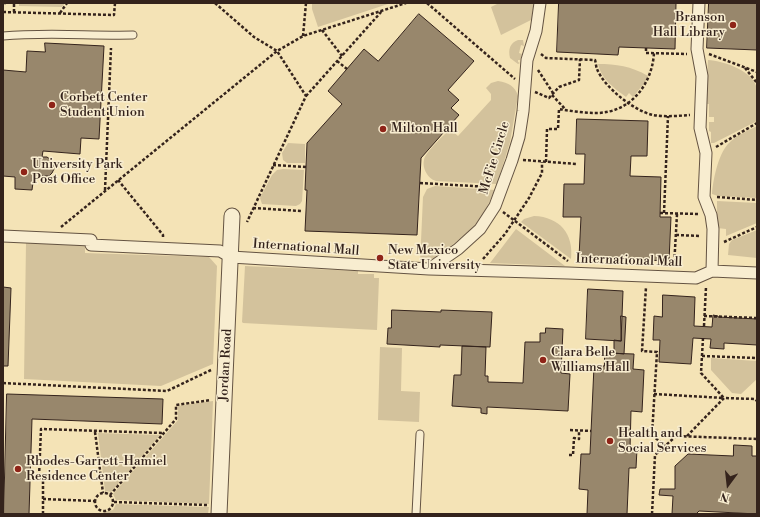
<!DOCTYPE html>
<html>
<head>
<meta charset="utf-8">
<style>
	body { margin:0 }
	#map { position:relative; width:760px; height:517px; overflow:hidden; background:#f4e3b6; font-family:"Libre Bodoni",serif }
	canvas { display:block }
	.frame { position:absolute; inset:0; border:4px solid #34231c; pointer-events:none }
	.north { position:absolute; left:708px; top:465px; width:40px; height:40px; -webkit-text-stroke:3px #f8edd0; paint-order:stroke; rotate:195deg; font-size:11px; font-weight:700; line-height:16px; text-align:center; color:#34231c }
	.north::after { content:''; display:block; margin:auto; width:14px; height:18px; background:#34231c; clip-path:polygon(50% 0,100% 100%,50% 72%,0 100%) }
</style>
</head>
<body>
<div id="map">
<canvas width="760" height="517"></canvas>
<div class="frame"></div>
<div class="north">N</div>
</div>
<script>
const context = document.querySelector('canvas').getContext('2d');
context.lineJoin = 'round';
function paint(path, color) { context.fillStyle = color; context.fill(path, 'evenodd'); }
function stroke(path, color, width, dash) { context.strokeStyle = color; context.lineWidth = width; context.lineCap = dash ? 'butt' : 'round'; context.setLineDash(dash || []); context.stroke(path); }
function drawText(font, color, halo, rows, align = 'center') {
  context.font = font + ' "Libre Bodoni",serif'; context.lineWidth = 3; context.setLineDash([]); context.textBaseline = 'middle'; context.strokeStyle = halo; context.fillStyle = color; for (const [text, x, y, turn = 0] of rows) {
    context.save(); context.translate(x, y); context.rotate((+turn || 0) * Math.PI / 180); context.textAlign = isNaN(turn) ? turn : align; if (halo) context.strokeText(text, 0, 0); context.fillText(text, 0, 0); context.restore();
  }
}
paint(new Path2D(`
	M19 3H65L62 7 19 6Z
	M312 3H391L318 27 312 9Z
	M499 3H534L533 19 501 35 491 7Z
	M518 40H523L524 46 521 45 519 53 522 54 520 60H518V62L520 63 518 64 510 58C508 49 510 43 518 40Z
	M708 60C724 61 754 71 757 89 759 99 757 111 757 121L714 143H711V132L709 131V122H714V117H709V104H706Z
	M598 64C616 64 631 66 648 76L645 82 633 97 629 93 626 97C614 88 601 79 598 64Z
	M498 81C509 83 515 86 518 96L510 142 497 184 436 181C426 178 420 164 426 155 432 146 442 137 450 129L458 136 491 100V94L486 88 491 83Z
	M757 126V198L718 196 712 194C713 180 718 155 728 144 735 136 747 131 757 126Z
	M288 143 305 144V163H287L283 160 282 153Z
	M283 169 304 170 302 201 300 204 296 206 262 204 260 198 272 175 277 170Z
	M435 186 495 190 483 215 479 221 469 231 440 255 434 258 420 263 423 197 427 189Z
	M717 201 757 203V223L726 236V229L717 228Z
	M534 216C560 217 574 234 571 259L521 222 524 219Z
	M516 229 565 266 490 263Z
	M757 230V258L728 255 729 244 732 240Z
	M26 243 85 245V253L209 257 217 266 213 364 161 386 24 379Z
	M245 266 358 271V274H374V278H379L377 330 243 323 242 322Z
	M380 347 402 348 401 391 420 392 419 422 378 420Z
	M711 358 757 361V379L741 394 732 393 711 370Z
	M213 401 209 504 116 500 113 494 178 420V406Z
	M98 433 160 435 111 492 105 491Z
	M116 504 209 507 208 514H104V512L113 510Z`), '#d3c29c');
const building = new Path2D(`
	M559 3H676L675 49 619 47 618 55 557 52Z
	M709 3H757V50L707 48Z
	M419 14 474 61 448 90 459 100 451 108 459 115 421 158 417 235 305 231 307 190H305L307 143 342 104 328 91 364 49 378 61Z
	M45 43 104 46 99 139 81 138 80 154 43 151 42 157H47L51 160 53 164 54 169 52 173 49 176H45L34 175 32 190 15 189V177L3 176V70L26 72 27 51 45 52Z
	M577 119 648 121 647 156H631L630 176 661 177 660 217H671L669 261 579 257 581 217H563L564 184H584L585 154H576Z
	M3 287 11 288 8 366H3Z
	M588 289 623 291 621 341 586 339Z
	M663 295 695 297 694 326 712 327 713 315 718 316V317L757 319V345L724 343V349L710 348 711 339 693 338 691 364 659 362 660 340H653L654 316 662 317Z
	M392 310 441 312V310L492 312 490 347 440 345V347L387 344 388 328H391Z
	M621 316 626 317 624 354 614 353V340L621 341Z
	M546 328 563 329 561 373 570 374 568 411 487 407V414L481 413V408L452 406 454 375H461L462 346 486 347 485 376H488V382L523 383 525 342H540V333H545Z
	M605 353 634 354 633 369 644 370 642 412 631 411 630 449H637L636 468H629L627 514H587L588 490 579 489 581 454H590L594 366H604Z
	M7 394 163 399 162 424 32 419 29 514H4Z
	M734 445 752 446V456H757V514L699 511 696 514H672L673 496 659 495 660 489H675V466L688 454 733 456Z`);
paint(building, '#98876c');
stroke(building, '#34231c', 1);
const service = new Path2D(`
	M3 36C46 32 90 36 133 35
	M416 514 420 434`);
const pedestrian = new Path2D(`
	M699 3 697 49 702 76 700 128 706 153 704 197 711 215 713 229 712 271
	M3 236 91 240V245L220 251 231 257 429 269 568 273 696 278 712 271 757 273
	M429 269 458 249 480 229 495 206 512 160 519 137 523 111 527 60 536 31 540 3`);
const minor = new Path2D(`
	M219 514 232 216`);
stroke(service, '#645342', 9);
stroke(pedestrian, '#645342', 13);
stroke(minor, '#645342', 17);
stroke(new Path2D(`
	M3 3H8
	M215 3 254 37 277 51 306 96 247 222
	M427 3 515 79
	M3 12 114 15 115 3
	M14 12V3
	M60 13 67 3
	M676 17H688
	M322 30 342 56
	M303 36 306 3
	M646 48V53L687 54
	M541 54 546 58 595 60C596 63 596 67 597 69 604 87 634 111 653 115 665 117 678 116 690 115
	M709 54 757 72
	M337 61 347 69
	M745 68 757 83
	M538 70 553 93
	M535 92 549 98 559 87 579 80 580 59
	M552 95 566 110
	M306 96 382 11
	M716 147 757 123
	M523 160 577 164
	M546 162 547 129H558L559 109C571 111 584 113 596 113 630 113 652 85 654 53
	M273 165 306 167
	M118 180 163 235V238
	M420 183 490 187
	M105 190 111 48
	M717 197 757 200
	M253 208 302 211
	M503 212 568 261
	M660 213 698 214
	M664 213 668 116
	M61 227 277 51 303 36 406 3
	M676 235 701 236
	M724 242 757 227
	M483 259 505 234 529 198 542 173V162
	M674 267 677 214
	M704 316 757 318
	M704 326 706 287
	M703 338 701 373 724 398
	M702 356 757 358
	M3 383 167 391 211 370
	M654 394 724 398
	M570 430 591 431
	M95 432 103 493
	M630 433 652 435 657 352 642 351 646 287
	M652 435 665 446
	M687 436 724 398 755 399 757 401
	M569 455H573L574 438 579 439V431
	M95 502a9 9 0 1 1 18 0a9 9 0 1 1-18 0Z
	M110 495 176 419V405L211 400
	M43 499 95 501
	M114 502 207 505
	M43 514V480L39 477 41 429 163 433
	M652 514 655 455 676 436 757 439`), '#34231c', 2.5, [3, 2]);
stroke(service, '#f8edd0', 7);
stroke(pedestrian, '#f8edd0', 11);
stroke(minor, '#f8edd0', 15);
for (const [x, y, r, color] of [
	[733,25,4,"#8f2418"],
	[52,105,4,"#8f2418"],
	[383,129,4,"#8f2418"],
	[24,172,4,"#8f2418"],
	[380,258,4,"#8f2418"],
	[543,360,4,"#8f2418"],
	[610,441,4,"#8f2418"],
	[18,469,4,"#8f2418"]
]) { const dot = new Path2D(); dot.arc(x, y, r, 0, 2 * Math.PI); context.fillStyle = color; context.fill(dot); stroke(dot, '#f8edd0', 1.5); }
drawText('13px', '#34231c', '#f8edd0', [
	["Branson",725,18,"right"],
	["Hall Library",725,33,"right"],
	["Corbett Center",60,98],
	["Student Union",60,113],
	["Milton Hall",391,129],
	["University Park",32,165],
	["Post Office",32,180],
	["New Mexico",388,251],
	["State University",388,266],
	["Clara Belle",551,353],
	["Williams Hall",551,368],
	["Health and",618,434],
	["Social Services",618,449],
	["Rhodes-Garrett-Hamiel",26,462],
	["Residence Center",26,477]
], 'left');
drawText('13px', '#34231c', '#f8edd0', [
	["McFie Circle",495,158,-73],
	["International Mall",306,248,4],
	["International Mall",629,261,2],
	["Jordan Road",226,365,-87]
]);
</script>
</body>
</html>
